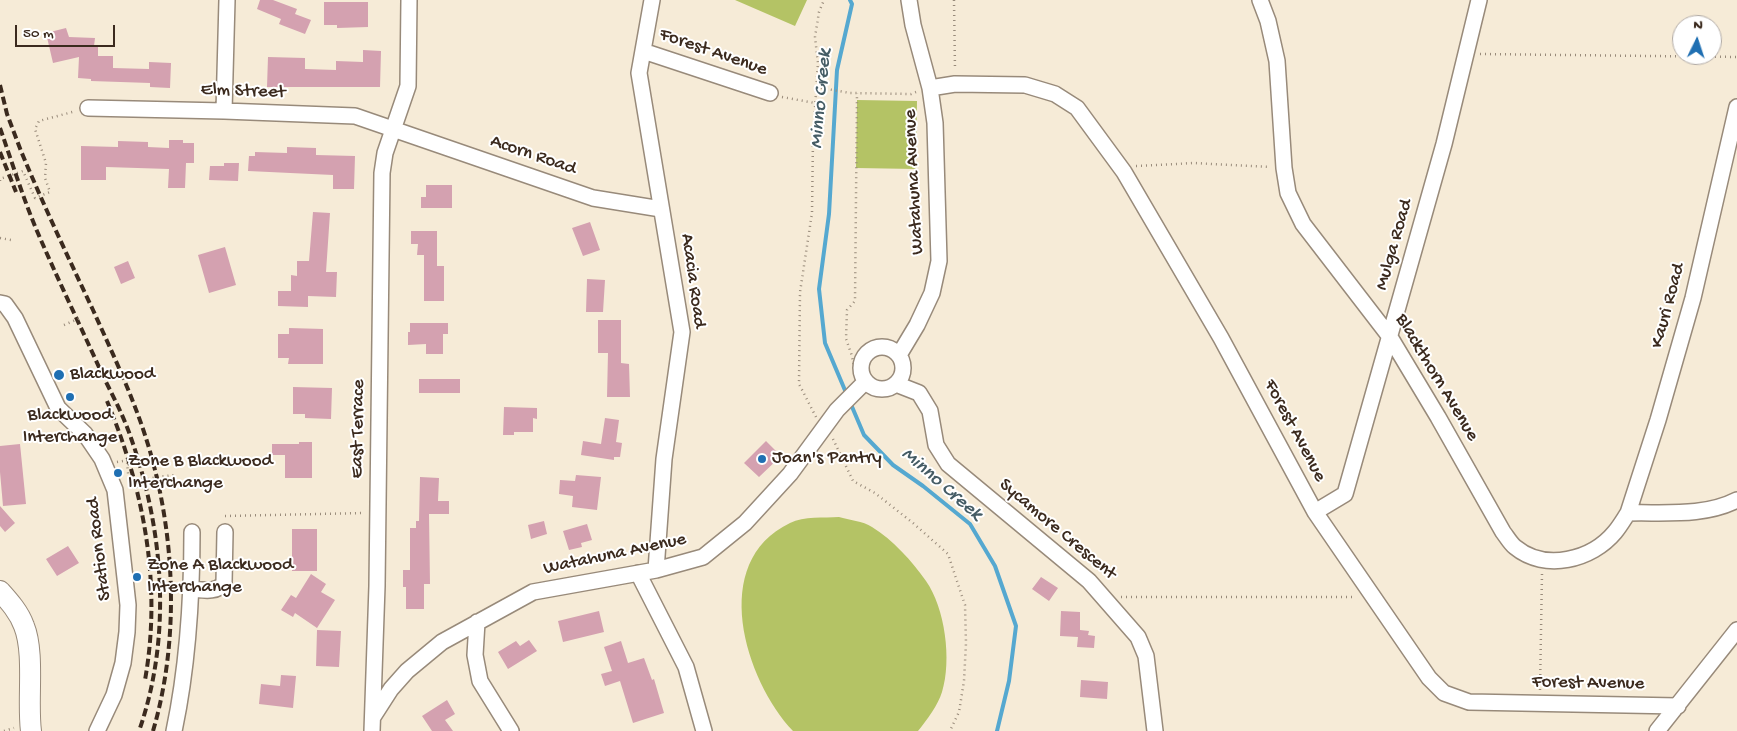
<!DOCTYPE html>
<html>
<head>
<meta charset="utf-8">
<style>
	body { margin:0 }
	#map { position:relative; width:1737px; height:731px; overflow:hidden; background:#f6ebd7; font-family:"Gochi Hand",sans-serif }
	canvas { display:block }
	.north { position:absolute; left:1672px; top:15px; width:50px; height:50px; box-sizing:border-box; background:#fff; border:1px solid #b1aaa5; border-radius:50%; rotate:4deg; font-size:14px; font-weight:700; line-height:20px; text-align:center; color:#3b2a1e }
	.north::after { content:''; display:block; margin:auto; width:18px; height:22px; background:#1f6fb2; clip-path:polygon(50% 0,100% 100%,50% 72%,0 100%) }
	.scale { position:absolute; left:15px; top:25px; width:100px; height:22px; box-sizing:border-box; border:2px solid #3b2a1e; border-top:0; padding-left:6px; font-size:15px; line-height:18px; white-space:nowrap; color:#3b2a1e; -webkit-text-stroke:4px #fff; paint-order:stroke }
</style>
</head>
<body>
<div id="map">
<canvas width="1737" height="731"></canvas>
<div class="north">N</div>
<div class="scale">50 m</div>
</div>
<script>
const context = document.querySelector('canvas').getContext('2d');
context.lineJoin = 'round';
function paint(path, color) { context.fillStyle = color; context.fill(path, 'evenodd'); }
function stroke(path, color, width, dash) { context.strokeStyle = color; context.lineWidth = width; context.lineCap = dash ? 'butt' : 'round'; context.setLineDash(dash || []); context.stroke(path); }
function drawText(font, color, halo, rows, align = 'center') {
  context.font = font + ' "Gochi Hand",sans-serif'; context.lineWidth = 4; context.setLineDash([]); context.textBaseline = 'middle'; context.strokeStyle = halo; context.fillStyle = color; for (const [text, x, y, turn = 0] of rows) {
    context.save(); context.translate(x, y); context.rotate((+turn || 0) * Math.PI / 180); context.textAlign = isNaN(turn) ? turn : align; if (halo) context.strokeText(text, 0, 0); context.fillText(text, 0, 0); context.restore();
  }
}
paint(new Path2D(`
	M735 0H807L795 26Z
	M857 100 917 101 916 169 856 168Z
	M839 517C849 520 863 521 872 527 893 540 912 561 926 581 945 608 952 660 942 692 938 705 927 720 918 731H793C745 680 708 562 790 523 804 516 824 518 839 517Z`), '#b4c365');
stroke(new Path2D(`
	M847 395 825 343 819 289 829 214 837 70 852 4 850 0
	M850 402 864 435 893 465 923 486 970 524 995 566 1016 626 1009 681 997 731`), '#55a8d0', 4);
paint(new Path2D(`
	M260 0H273L297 9 295 14 311 20 305 34 279 24 281 19 257 9Z
	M324 2H368V27L337 28V25H324Z
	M66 28 69 37 95 38 94 46H98V56H113V68L149 69V62L171 63 170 88 150 87V83L91 81V79L78 78 79 57 53 63 46 33Z
	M363 50 381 51 380 87H267L268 57 305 58V69L336 70V61L363 62Z
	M169 140H183V143H194V163H186L185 188H168L169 169 106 167V180H81V146L118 147V141L148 142V147L169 148Z
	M287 147 316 148V155L355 156 354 189H333V175L248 171 249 156H255V152L287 153Z
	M224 163H239L238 181 209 180 210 166H224Z
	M426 185H452V208H421V197H426Z
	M313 212 330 213 326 272H337L336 297 308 296V307L278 306V291H291V275L297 276V261H309Z
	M590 222 600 250 583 256 572 228Z
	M411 231H437V266H444V301H424V255H417L418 244H411Z
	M225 247 236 285 209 293 198 255Z
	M128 261 135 278 121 284 114 267Z
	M587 279 605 280 603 312H586Z
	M598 320H621V363L629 364 630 397H607L608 353H598Z
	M410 323H448V334H443V354H426V344L408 345V332H410Z
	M289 328 323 329V364H288L289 358H278V334H289Z
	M419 379H460V393H419Z
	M293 387 332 388 331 419 305 418V414H293Z
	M504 407 537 408V419L533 418V432H514V435H503Z
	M605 418 619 420 616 442 622 443 620 457H614V460L581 455 583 441 601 444Z
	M766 441 781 456 759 477 744 463Z
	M299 442H312V478H285V455H272V444H299Z
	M20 444 26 504 3 506 0 472V446Z
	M576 475 601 477 597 510 572 507 573 496 559 494 560 480 575 481Z
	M420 477 439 478 438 501H449V514H429L430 584H424V609H406V587H403V570H410V528H416V521H419Z
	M0 506 15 523 5 532 0 526Z
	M544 521 547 534 531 539 528 525Z
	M587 524 592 540 581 543 582 547 569 550 563 531Z
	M292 529H317V571H292Z
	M68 546 79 563 57 576 46 559Z
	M311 574 326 584 321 592 335 600 317 628 295 613 293 617 281 610 291 595 296 598Z
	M1041 577 1058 588 1049 601 1032 589Z
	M599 611 604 632 563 642 558 621Z
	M1061 611 1080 612V630L1089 631 1088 635 1095 636 1094 648 1077 647 1078 637 1060 636Z
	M317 630 341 631 339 667 316 666Z
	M529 640 537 651 508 669 498 652 516 641 520 646Z
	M621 641 628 663 644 658 652 680 654 679 664 713 633 723 620 681 605 686 601 674 612 671 604 647Z
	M281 675 296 676 293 708 259 704 261 684 280 686Z
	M1081 680 1108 682 1107 699 1080 697Z
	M447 700 455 714 445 720 453 731H432L422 716Z`), '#d4a1b0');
const minor = new Path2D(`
	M652 0 639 73 682 332 664 459 656 570
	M1260 0 1268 21 1277 61 1284 168 1288 193 1303 224 1390 337 1438 417 1503 532C1507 537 1510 543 1515 547 1545 572 1592 560 1615 532 1620 526 1624 519 1628 513 1664 512 1704 517 1737 500
	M643 51 770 93
	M930 88 955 84 1025 85 1055 94 1077 108 1124 172 1221 338 1315 512 1429 678 1444 693 1469 702 1678 706
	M88 108 224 111 355 116 593 198 661 209
	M224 111 227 0
	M0 303 5 304 15 318 58 408 85 434 102 459 115 490 125 578 128 605 127 632 123 663 114 695 97 731
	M861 368a21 21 0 1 1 42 0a21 21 0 1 1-42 0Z
	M899 355 917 325 932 293 939 261 935 123 930 88 913 25 909 0
	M896 384 919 393 930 411 936 445 948 464 1089 581 1138 637 1146 656 1155 731
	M1315 512 1345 494 1444 144 1479 0
	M1628 513 1658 420 1693 298 1737 107
	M638 573 686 667 704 731
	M192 589C203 590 217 593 224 583L225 532
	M477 622 475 655 480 681 511 731
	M373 717 391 689 407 671 442 642 533 592 656 570 703 557 745 523 790 474 837 410 865 382
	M174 731C188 665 192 599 192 532
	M372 731 377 586 382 173 385 153 408 86 409 0
	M1657 731 1737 630`);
const major = new Path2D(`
	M0 591C9 601 19 612 24 626 35 653 27 701 31 731`);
stroke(minor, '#988a7a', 18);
stroke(major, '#988a7a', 22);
stroke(new Path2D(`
	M954 0 955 70
	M1480 54 1737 57
	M816 87 850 93 911 94 916 92
	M782 97 815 103
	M1136 166 1194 163 1270 167
	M0 181V179L23 171 35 198 50 192 45 178 46 163 35 129 39 121 76 111
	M0 238 11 240
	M855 374 852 356 846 339 847 310 855 301 857 93
	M816 417 799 384 800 292 812 213 813 138 818 63 815 37 819 12 824 0
	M833 439 853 481 875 493 913 523 948 554 965 605 966 643 964 681 959 712 950 731
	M117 462 123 461 127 463 129 482 131 484 156 477 175 475
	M225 516 364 513
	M1121 597H1356
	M1540 690 1542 573
	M4 731 14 728`), '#988a7a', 2.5, [1, 4]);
stroke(minor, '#fff', 15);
stroke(major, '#fff', 20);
stroke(new Path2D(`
	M0 85 7 114 21 151C43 204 68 257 93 310 111 350 130 390 144 432 175 525 181 636 153 731
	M0 128C12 162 23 198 37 231 58 280 81 327 103 376 113 396 124 417 131 438 164 531 172 637 139 731
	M0 152 16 192
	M107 401C144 490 162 584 145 680`), '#3b2a1e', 4, [8, 4]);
stroke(new Path2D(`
	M64 325 80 318`), '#988a7a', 2.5, [1, 4]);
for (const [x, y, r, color] of [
	[59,375,6,"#1f6fb2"],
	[70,397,5,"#1f6fb2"],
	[762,459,5,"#1f6fb2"],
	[118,473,5,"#1f6fb2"],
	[137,577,5,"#1f6fb2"]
]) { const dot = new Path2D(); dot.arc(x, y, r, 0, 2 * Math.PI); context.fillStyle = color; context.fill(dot); stroke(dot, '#fff', 2); }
drawText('19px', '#3b2a1e', '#fff', [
	["Forest Avenue",713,53,19],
	["Elm Street",243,92,2],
	["Acorn Road",533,156,19],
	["Watahuna Avenue",915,182,-93],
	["Mulga Road",1395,245,-74],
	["Acacia Road",692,281,82],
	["Kauri Road",1669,306,-75],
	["Blackthorn Avenue",1436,378,59],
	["East Terrace",359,429,-89],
	["Forest Avenue",1294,431,62],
	["Sycamore Crescent",1057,530,40],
	["Station Road",100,549,-97],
	["Watahuna Avenue",615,555,-12],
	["Forest Avenue",1588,684,1]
]);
drawText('19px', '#3b2a1e', '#fff', [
	["Blackwood",70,375],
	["Blackwood",70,416,"center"],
	["Interchange",70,438,"center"],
	["Joan's Pantry",772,459],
	["Zone B Blackwood",128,462],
	["Interchange",128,484],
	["Zone A Blackwood",147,566],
	["Interchange",147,588]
], 'left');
drawText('italic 20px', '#455c65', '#fff', [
	["Minno Creek",822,99,-85],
	["Minno Creek",941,485,41]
]);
</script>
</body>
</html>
